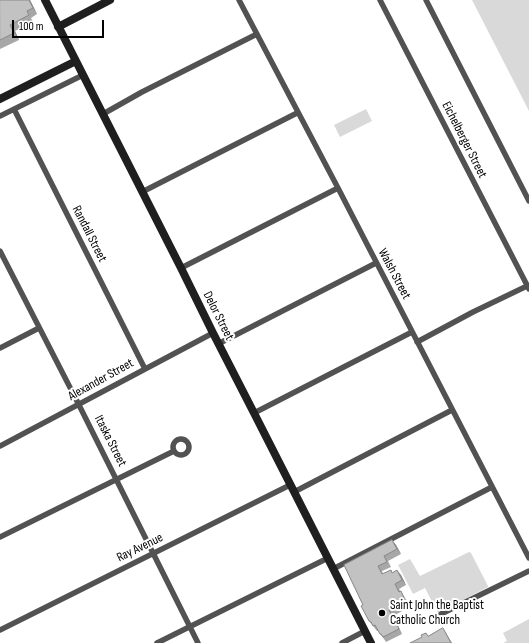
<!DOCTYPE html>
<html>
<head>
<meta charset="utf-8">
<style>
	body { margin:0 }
	#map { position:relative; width:529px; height:643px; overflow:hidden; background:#fff; font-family:"Sofia Sans Condensed",sans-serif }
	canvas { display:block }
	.scale { position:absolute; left:12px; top:20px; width:92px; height:18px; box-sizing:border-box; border:2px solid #000; border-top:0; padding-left:5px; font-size:12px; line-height:14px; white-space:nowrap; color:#000; -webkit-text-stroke:3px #fff; paint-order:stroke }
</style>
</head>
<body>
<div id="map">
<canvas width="529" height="643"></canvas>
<div class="scale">100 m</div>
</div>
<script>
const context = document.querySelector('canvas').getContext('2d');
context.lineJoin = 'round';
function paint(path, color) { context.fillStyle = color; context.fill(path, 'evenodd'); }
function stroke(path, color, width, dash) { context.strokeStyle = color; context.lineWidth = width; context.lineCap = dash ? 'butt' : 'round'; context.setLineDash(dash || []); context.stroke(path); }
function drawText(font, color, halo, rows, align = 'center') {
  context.font = font + ' "Sofia Sans Condensed",sans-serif'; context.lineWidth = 4; context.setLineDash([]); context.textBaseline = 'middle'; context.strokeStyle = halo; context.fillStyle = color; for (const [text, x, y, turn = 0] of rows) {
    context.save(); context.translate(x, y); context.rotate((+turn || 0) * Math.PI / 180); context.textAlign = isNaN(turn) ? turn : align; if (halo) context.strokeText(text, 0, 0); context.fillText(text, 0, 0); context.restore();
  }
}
paint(new Path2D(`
	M472 0H529V111Z
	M366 109 372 121 340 137 334 125Z
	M469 552 471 553 488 586V587L438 613 425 588 413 594 398 565 410 559 420 576Z
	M529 619V643H503L507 641 503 633Z`), '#d9d9d9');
stroke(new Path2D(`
	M239 0 338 188 529 558
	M380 0 529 289
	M426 0 529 201
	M14 109 145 369
	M103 114 142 92 257 34
	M0 116 83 75
	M142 192 297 113
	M0 251 79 405 198 643
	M181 268 338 188
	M417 342 473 312 527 286
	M218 344 376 263
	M0 348 39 328
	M254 413 412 332
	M173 447a8 8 0 1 1 16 0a8 8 0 1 1-16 0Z
	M0 446 213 333
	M294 492 452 410
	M0 537 174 451
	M333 569 492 487
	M441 614 529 571
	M0 630 290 485
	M157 643 328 558
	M342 643 365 631`), '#525252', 5.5);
stroke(new Path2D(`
	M45 0 181 268 213 333 254 413 371 643
	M58 27 110 0
	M0 99 76 61`), '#1f1f1f', 8);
paint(new Path2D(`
	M0 0H30L37 14 31 18 33 22 15 31 19 40 0 49Z
	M392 540 396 545 401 554 388 561 391 567 382 571 383 574 391 570 392 572 401 575 406 585 399 589 404 596 408 603 406 604 408 608 393 616 402 634 386 642 384 639 378 631H377L369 621 363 605 344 565Z`), '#a7a7a7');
paint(new Path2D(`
	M29 0H30L37 14 33 8Z
	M10 25 15 31 19 40 14 33Z
	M392 540 396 545 401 554 397 549Z
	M397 570 401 575 406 585 402 580Z
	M389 610 393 616 402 634 399 629Z
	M443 628 452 643H451Z`), '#888');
const building = new Path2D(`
	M0 0H29L33 8 27 11 29 15 10 25 14 33 0 40Z
	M392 540 397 549 384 556 387 562 378 566 382 574 391 570 392 573 397 570 402 580 395 584 399 592 401 591 404 598H403L405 603 389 610 399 629 383 637 381 634H380L375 625 373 626 371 622 369 621 361 606 363 605 344 565Z
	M443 628 451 643H410L422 637 421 635 426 633 428 636Z`);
paint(building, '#c2c2c2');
stroke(building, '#888', 1);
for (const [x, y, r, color] of [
	[382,613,4,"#000"]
]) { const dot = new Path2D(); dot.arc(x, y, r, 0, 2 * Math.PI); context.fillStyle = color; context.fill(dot); stroke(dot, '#fff', 1.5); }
drawText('13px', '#000', '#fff', [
	["Eichelberger Street",464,140,63],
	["Randall Street",89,234,63],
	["Walsh Street",394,274,62],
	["Delor Street",218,316,63],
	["Alexander Street",101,380,-29],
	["Itaska Street",110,441,63],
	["Ray Avenue",140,548,-26]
]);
drawText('13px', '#000', '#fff', [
	["Saint John the Baptist",390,606],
	["Catholic Church",390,621]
], 'left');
</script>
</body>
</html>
